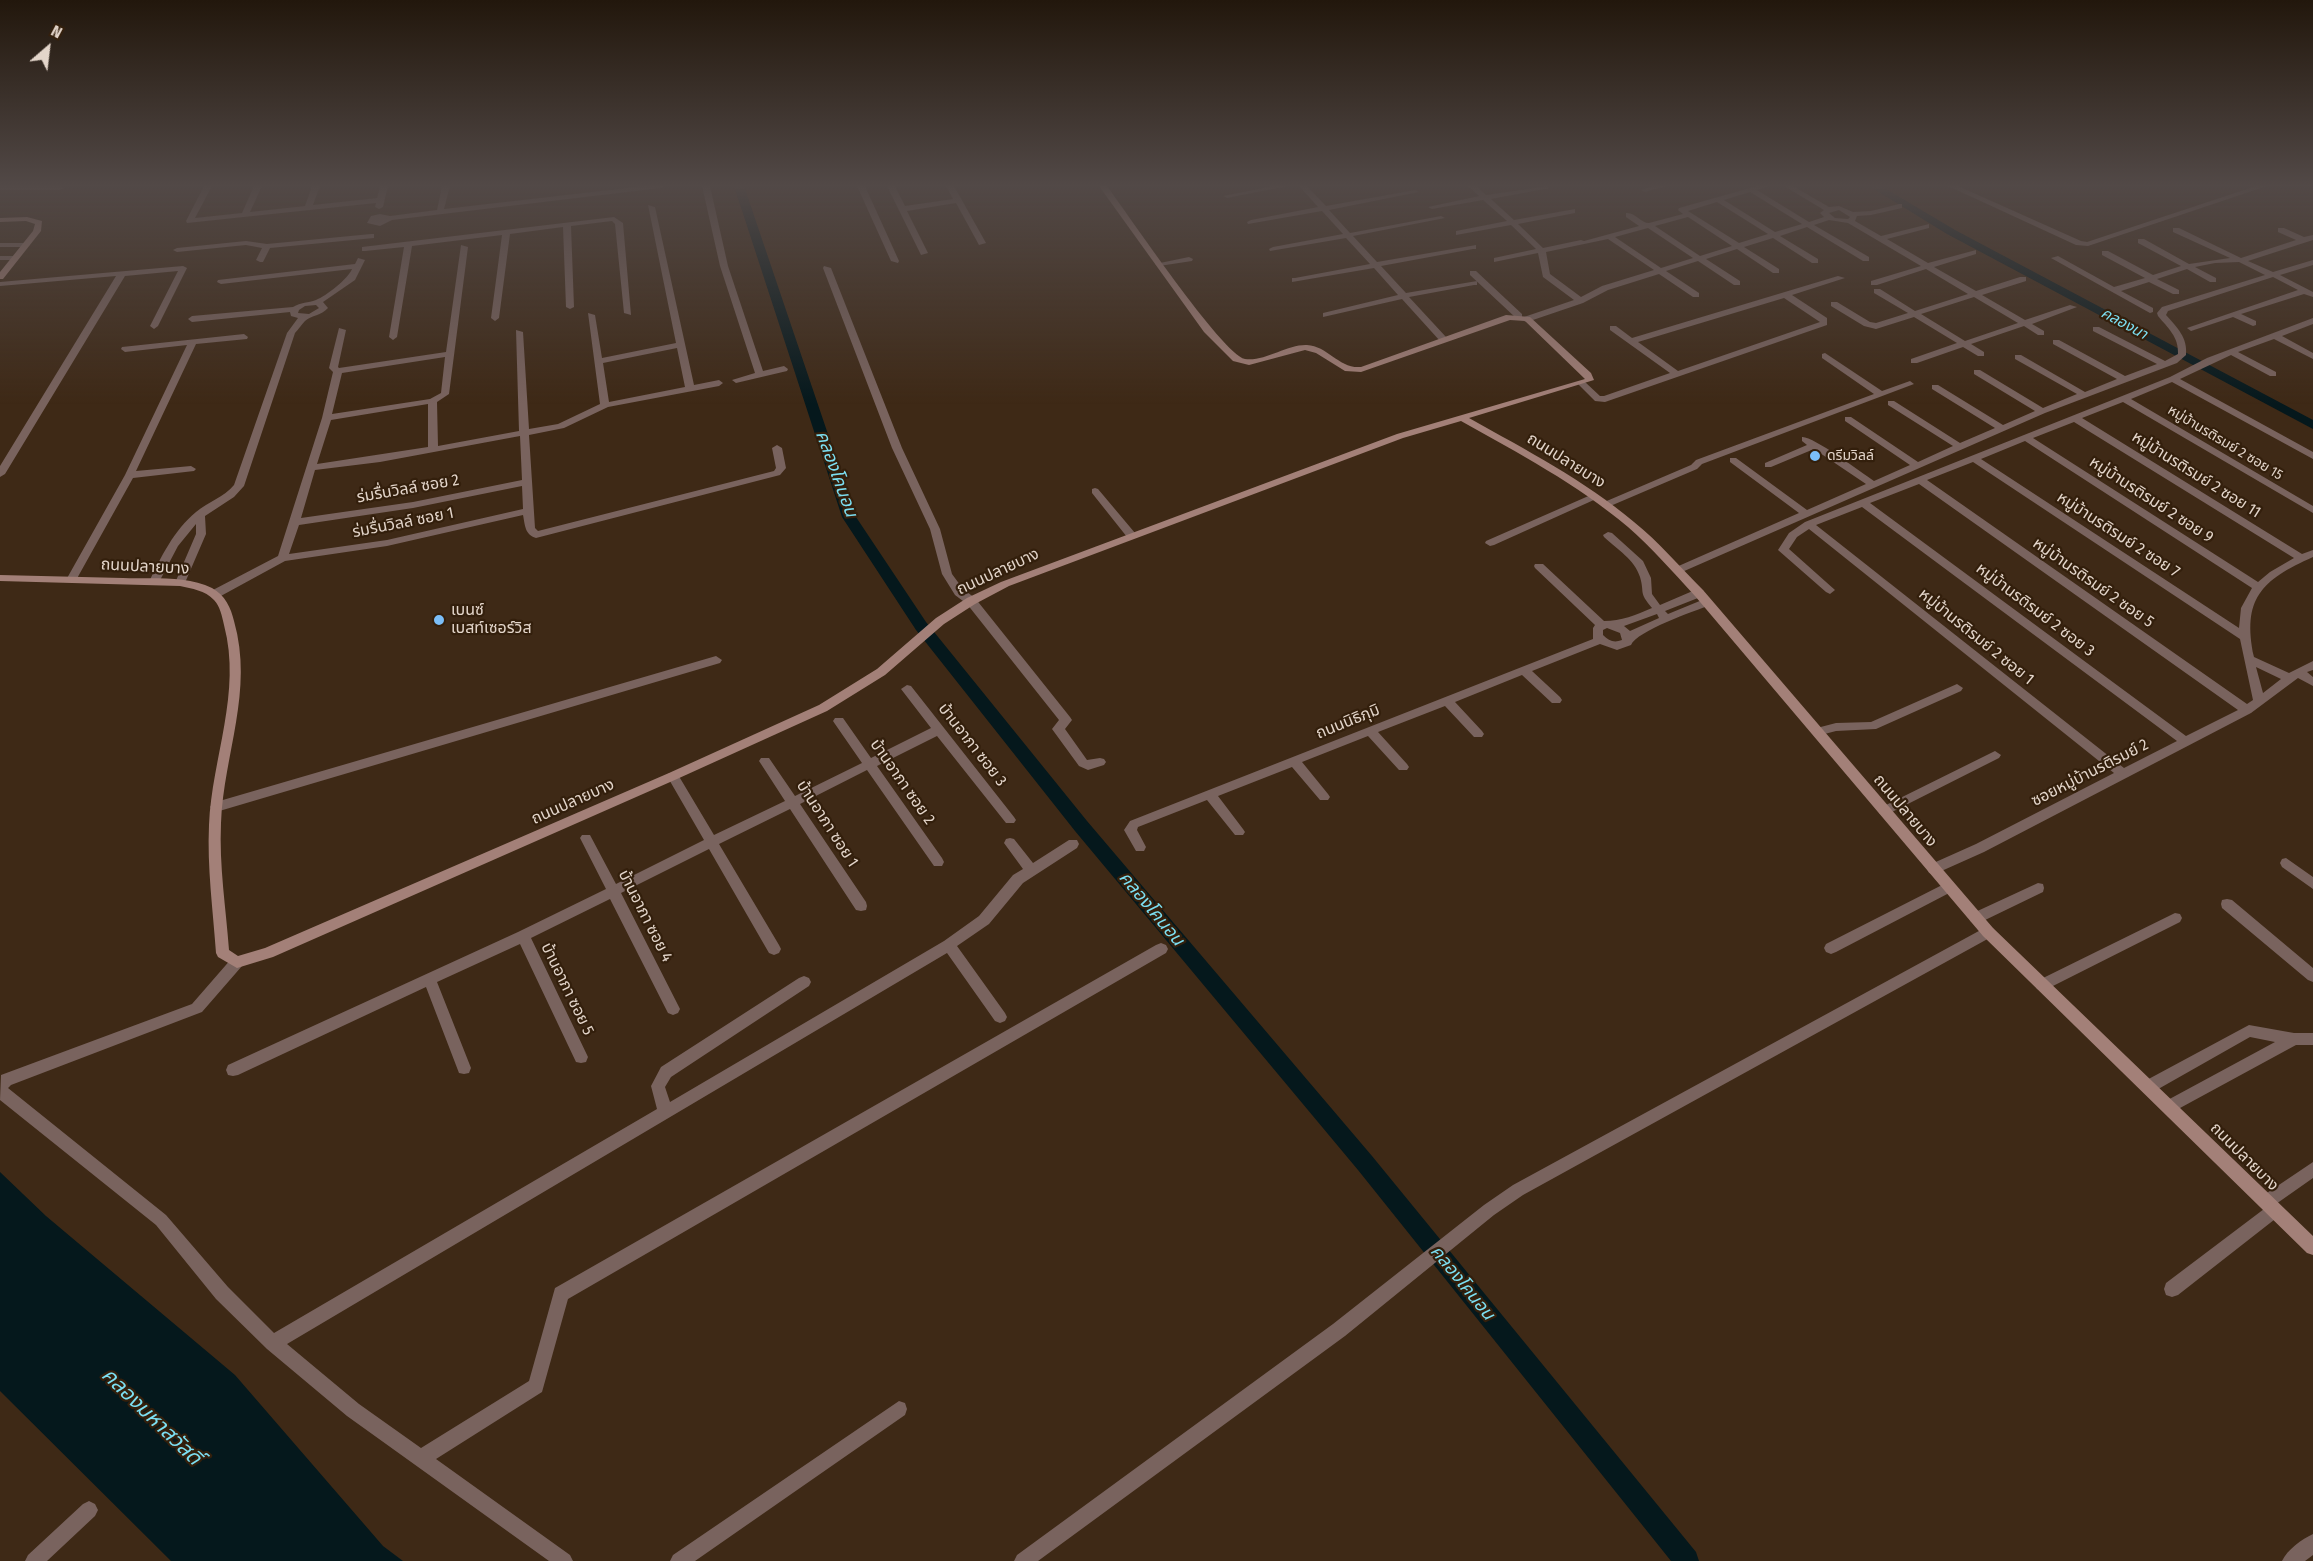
<!DOCTYPE html>
<html>
<head>
<meta charset="utf-8">
<style>
	body { margin:0 }
	#map { position:relative; width:2313px; height:1561px; overflow:hidden; background:#3e2916; font-family:"Fira Sans Condensed",sans-serif }
	canvas { display:block }
	.north { position:absolute; left:18px; top:18px; width:60px; height:60px; -webkit-text-stroke:4px #331f0c; paint-order:stroke; rotate:28deg; font-size:16px; font-weight:700; line-height:24px; text-align:center; color:#e3d5ca }
	.north::after { content:''; display:block; margin:auto; width:21px; height:27px; background:#e3d5ca; clip-path:polygon(50% 0,100% 100%,50% 72%,0 100%) }
</style>
</head>
<body>
<div id="map">
<canvas width="2313" height="1561"></canvas>
<div class="north">N</div>
</div>
<script>
const context = document.querySelector('canvas').getContext('2d');
context.lineJoin = 'round';
function paint(path, color) { context.fillStyle = color; context.fill(path, 'evenodd'); }
function stroke(path, color, width, dash) { context.strokeStyle = color; context.lineWidth = width; context.lineCap = dash ? 'butt' : 'round'; context.setLineDash(dash || []); context.stroke(path); }
function drawText(font, color, halo, rows, align = 'center') {
  context.font = font + ' "Fira Sans Condensed","Noto Sans Thai",sans-serif'; context.lineWidth = 4.5; context.setLineDash([]); context.textBaseline = 'middle'; context.strokeStyle = halo; context.fillStyle = color; for (const [text, x, y, turn = 0] of rows) {
    context.save(); context.translate(x, y); context.rotate((+turn || 0) * Math.PI / 180); context.textAlign = isNaN(turn) ? turn : align; if (halo) context.strokeText(text, 0, 0); context.fillText(text, 0, 0); context.restore();
  }
}
paint(new Path2D(`
	M0 1172 46 1216 235 1375 383 1546 403 1561H171L0 1391Z`), '#05181c');
paint(new Path2D(`
	M734 186H744L856 517 926 622 1087 821 1372 1156 1696 1552 1699 1561H1671L1358 1170 1075 831 916 630 842 517Z
	M1869 186H1881L1955 230 2313 420V429L1947 234Z`), '#05181c');
paint(new Path2D(`
	M0 186H60L64 188 60 190H0Z
	M204 186H212L195 218 242 213 254 186H262L250 212 305 206 312 186H320L313 205 377 198 380 186H388L383 207 379 209 375 207 376 203 187 223 186 221Z
	M442 186H450L444 209 644 186H665L661 188 392 220 380 226 367 223 371 216 380 214 390 216 437 210Z
	M702 186H710L728 266 763 371 784 366 788 369 787 371 736 383 732 380 755 373 720 266Z
	M857 186H865L899 261 898 263 891 261Z
	M887 186H895L905 206 953 199 946 186H954L986 243 979 245 956 203 907 211 928 253 921 255Z
	M1273 186H1288L1227 198 1223 196Z
	M1299 186H1307L1326 206 1415 190 1419 192 1329 210 1350 233 1441 216 1445 218 1353 236 1377 262 1476 245V249H1473L1381 266 1406 293 1477 281V285H1474L1409 297 1446 337V341H1440L1402 299 1323 317V313L1398 295 1374 268 1292 282V278H1295L1370 264 1346 238 1270 251 1269 249 1273 247 1343 234 1322 211 1248 224 1247 222 1251 220 1318 207Z
	M1468 186H1476L1486 195 1548 186V189H1545L1491 199 1514 220 1575 209V213L1518 224 1543 248 1581 240 1584 241 1639 226 1626 217V213C1635 212 1641 223 1649 223L1683 214 1678 210 1679 208 1757 186H1768L1757 190 1809 222 1824 217 1820 213 1824 210 1784 186H1793L1829 207 1839 206 1853 212 1871 211 1899 204H1902V208L1871 215 1857 216 1855 221 1881 236 1929 224V228L1887 239 1928 263 1976 250V254L1934 267 1976 291 2020 277H2026V281L1982 295 2025 320 2070 305 2077 307 2032 324 2044 331V335H2038L2024 326 1971 344 1984 352V356H1978L1963 347 1917 363H1911V359L1957 343 1914 317 1876 329 1864 326 1831 306V302H1837L1870 322 1876 323 1908 313 1874 293V289H1880L1915 311 1968 294 1926 269 1877 285H1871V281L1921 266 1848 223 1829 220 1814 225 1869 257V261H1863L1807 227 1780 236 1818 259V263H1812L1773 238 1744 247 1779 269V273H1773L1737 249 1706 259 1740 281V285H1734L1698 261 1666 271 1699 293V297H1693L1659 274 1608 290 1583 303 1527 322 1524 321V317L1574 300 1543 277 1538 253 1494 262V258L1536 249 1511 225 1456 235V231L1507 221 1483 200 1432 209 1428 207 1479 196ZM1750 192 1802 224 1775 232 1724 200ZM1717 202 1768 234 1739 243 1688 211ZM1839 210 1850 217 1848 219 1835 218 1829 213ZM1688 217 1732 246 1700 256 1655 226ZM1648 228 1693 258 1661 268 1615 237ZM1608 239 1654 270 1602 286 1581 297 1550 274 1546 252ZM1974 297 2018 323 1965 341 1921 314Z
	M1654 186H1666L1645 192 1641 190Z
	M1948 186H1958L2081 241 2087 242 2256 186H2267L2088 246 2076 245Z
	M648 205 655 207 694 385 719 380 723 383 719 386 608 407 564 428 529 435 535 528 538 531 774 471 776 468 772 448 777 445 782 448 786 468 780 475 536 538C525 535 525 525 523 515L387 546 285 561 219 597H211L210 594 211 591 278 556 322 418 333 372 329 368 339 328 346 330 338 367 339 368 446 352 461 245 468 247 449 394 437 402 438 446 519 431 516 330 523 332 529 429 558 424 600 404 588 313 595 315 602 358 676 343ZM677 348 685 387 609 402 603 363ZM445 357 441 393 430 399 332 414 342 373ZM428 404V447L317 464 331 420ZM520 436 522 480 413 502 301 518 315 470 380 462ZM522 486 523 509 387 540 289 554 299 525 413 508Z
	M614 217 623 223 631 315 624 313 615 224 612 221 571 226 574 307 570 309 566 307 563 227 510 234 499 318 495 321 491 318 502 235 412 246 397 337 393 340 389 337 404 247 365 251H362V247Z
	M2173 228H2179L2241 258 2296 240 2278 232V228H2284L2304 237 2313 235V240L2248 261 2273 272 2313 260V265L2280 275 2313 292V297L2304 294 2241 314 2256 321V325L2253 326 2233 317 2191 331 2187 328 2298 290 2273 277 2168 311 2166 315C2177 327 2188 338 2186 355L2177 363 2045 413 1682 572H1674L1673 570 1674 568 1799 513 1730 462V458H1736L1807 510 1866 484 1814 449 1771 467H1765V463L1807 445 1802 441V437C1813 436 1861 472 1874 481L1910 465 1845 421V417H1851L1918 462 1953 446 1888 405V401H1894L1960 443 1995 428 1932 389V385H1938L2003 425 2035 411 1974 374V370H1980L2043 408 2077 394 2015 359V355H2021L2085 392 2117 379 2053 344V340H2059L2125 376 2157 364 2093 331V327H2099L2165 361 2178 354C2179 337 2168 328 2158 316L2157 313 2162 307 2265 275 2239 262 2215 263 2195 267 2216 278V282H2210L2187 269 2157 279 2179 290V294H2173L2149 282 2121 291 2153 308V312L2150 313 2051 258 2058 256 2114 287 2145 278 2102 255V251H2108L2153 275 2181 266 2138 243V239H2144L2189 264 2230 258 2173 232Z
	M371 234H374V238L270 248 263 262H260L256 260 262 248 246 245 177 252 173 250 177 248 246 241 267 244Z
	M0 243H26L30 245 26 247H0Z
	M0 256H15L19 258 15 260H0Z
	M1189 257 1193 259 1192 261 1159 266 1155 264Z
	M358 258 365 260 355 280 323 302 328 308C321 316 312 315 305 321 302 324 298 330 295 333L244 486 234 497 205 516 206 534 184 585H176L175 583 196 534V524L178 546 158 584H150L149 582C161 557 174 530 196 512 208 502 224 497 234 485L287 333 298 318 291 316 290 312 192 322 188 319 192 316 293 307C301 302 308 303 316 300 326 296 348 279 352 269L221 284 217 282 218 280 355 264ZM316 305 319 308 309 314 298 313 299 310 305 306Z
	M183 266 187 268 158 326 154 329 150 326 178 271 125 276 5 474 0 477V466L116 276 0 286V282Z
	M824 266 831 268 902 448 940 529 952 574 963 589 975 598 1070 717 1072 720 1065 729 1087 760 1100 758 1104 759 1106 762 1104 765 1088 770 1079 766 1052 729 1059 720 967 604 955 595 942 574 930 529 892 448 823 268Z
	M1470 271H1476L1522 314V318H1516L1470 275Z
	M1838 276 1845 278 1792 295 1827 318V325L1605 402 1595 401 1578 384 1579 382H1585L1600 396H1604L1670 373 1610 330V326H1616L1632 338ZM1784 298 1820 322 1678 371 1638 342Z
	M2313 318V324L2282 336 2313 353V359L2274 339 2238 352 2276 372V376H2270L2231 355 2180 379 2313 452V459L2172 382 2131 399 2313 506V513L2123 402 2082 418 2302 554 2313 550V557C2261 580 2242 599 2254 657L2289 673 2313 661V670L2307 672 2313 677V686L2298 678 2251 713 1984 852 1937 873 1933 874 1929 873 1927 869 1929 865 1976 844 2114 773 1809 529 1797 537 1789 549 1835 590 1830 594 1826 592 1778 550 1789 533 1805 522 2170 377 2207 358ZM2074 422 2294 558 2270 572 2258 582 2033 438ZM2025 441 2252 588 2241 608 2239 628 1981 459ZM1973 462 2240 639 2253 700 2247 704 1927 480ZM1919 484 2238 710 2186 736 1870 503ZM1862 507 2177 741 2124 768 1816 525ZM2256 667 2281 679 2263 693Z
	M244 334 248 337 247 339 196 344 136 471 191 466 196 469 194 471 133 478 75 582H67L66 580 125 475 187 345 125 352 121 349 122 347Z
	M1825 353 1882 391 1910 381 1914 384 1702 464 1697 469 1608 507H1602V503L1691 465 1696 460 1874 394 1822 358V354Z
	M1095 488 1098 489 1135 533V537H1127L1092 493V489Z
	M1593 494 1598 497 1596 499 1494 545 1490 546 1485 543 1486 541Z
	M1608 532 1612 533 1643 561 1651 578 1652 594 1660 605 1695 590H1703L1704 593 1703 596 1665 611 1668 614 1707 598 1712 602 1711 605C1694 611 1637 631 1631 645L1617 650 1600 644 1532 671 1560 697 1562 700 1560 703H1552L1522 675 1455 702 1482 731 1484 734 1482 737H1474L1445 706 1378 732 1407 764 1409 767 1407 770H1399L1368 736 1302 762 1328 794 1330 797 1328 800H1320L1292 767 1218 796 1243 829 1245 832 1243 835H1235L1207 800 1138 827 1137 830 1146 847 1144 851H1136L1124 830 1130 821 1593 639V628L1595 625 1535 568 1534 566 1535 564H1543L1604 621C1621 621 1636 615 1652 608 1638 591 1645 594 1640 577 1635 560 1617 549 1604 537L1603 535ZM1657 614 1659 618 1630 631 1624 626ZM1607 628 1620 633 1622 640C1614 643 1609 641 1603 635V630Z
	M716 656 722 660 720 663 216 812 212 810 210 807 212 804 216 802Z
	M1957 684 1963 688 1961 691 1876 729 1836 731 1817 736 1811 732 1813 729 1836 723 1871 722Z
	M907 685 911 686 1014 817 1016 820 1014 823H1006L937 736 877 766 942 858 944 862 942 866H934L867 770 800 804 866 902 867 906 866 910 861 911 856 910 790 809 719 844 779 945 781 949 779 953 774 955 769 953 709 849 621 893 678 1005 680 1009 678 1013 673 1015 668 1013 610 899 531 938 588 1057 586 1062 581 1063 576 1062 520 944 437 982 471 1068 469 1073 464 1074 459 1073 426 987 238 1075 233 1076 228 1075 226 1070 228 1065 518 932 606 889 580 838 582 835H590L616 884 704 840 667 776 669 773H677L714 835 785 801 761 764 759 761 761 758H769L795 796 862 763 835 724 833 721 835 718H843L871 758 931 728 901 689Z
	M1995 751 2001 755 1999 758 1888 814H1880L1878 811 1880 808Z
	M1010 838 1014 839 1033 863 1069 840H1077L1079 844 1077 848 1023 883 989 924 957 946 1005 1013 1007 1017 1005 1021 1000 1023 995 1021 947 953 287 1344 359 1404 421 1448 529 1381 555 1288 1156 945 1161 943 1166 945 1168 949 1166 953 568 1299 542 1392 436 1459 570 1555 573 1561H549L347 1416 267 1349 216 1299 156 1225 0 1100 1 1075 192 1004 232 958 237 956 242 958 244 962 242 966 202 1012 11 1085 8 1088 166 1215 228 1287 274 1333 657 1109 651 1086 661 1067 799 978 804 976 809 978 811 982 809 986 671 1077 665 1087 670 1102 944 941 979 916 1013 875 1023 869 1004 843 1006 839Z
	M2286 858 2313 877V889L2282 867 2280 863 2282 859Z
	M1948 882 1953 883 1954 887 1953 891 1836 952 1831 954 1826 952 1824 948 1826 944Z
	M2038 883 2043 884 2044 888 2043 892 1981 922 1976 923 1971 922 1969 918 1971 914Z
	M2227 899 2232 900 2313 968V982L2308 980 2222 908 2221 904 2222 900Z
	M2175 913 2180 914 2182 918 2180 922 2047 989 2042 991 2037 989 2035 985 2037 981Z
	M1988 926 1993 928 1995 932 1993 936 1523 1195 1494 1215 1345 1336 1038 1561H1014L1017 1555 1333 1324 1484 1205 1513 1185Z
	M2249 1025 2294 1033H2313V1045H2296L2169 1114 2164 1112 2162 1107 2164 1102 2275 1042 2250 1037 2153 1092 2148 1094 2143 1092 2141 1087 2143 1082Z
	M2313 1162V1178L2276 1204 2279 1206 2282 1211 2279 1216 2178 1295 2172 1297 2166 1295 2164 1289 2166 1283 2264 1209 2261 1207 2258 1202 2261 1197Z
	M899 1401 905 1403 907 1409 905 1415 695 1561H670L673 1555Z
	M89 1501 95 1504 98 1510 95 1516 47 1561H25L28 1555 83 1504Z
	M2313 1534V1555L2305 1561H2282C2287 1550 2302 1539 2313 1534Z`), '#79635e');
paint(new Path2D(`
	M1099 186H1107C1127 213 1222 354 1245 359 1264 362 1288 344 1307 345 1328 346 1339 369 1361 367L1506 315 1530 317 1591 373 1594 380 1469 418C1526 450 1584 480 1634 522 1659 542 1680 567 1703 590L1993 928 2313 1236V1255L2307 1253 1983 936 1695 596C1673 572 1652 548 1628 527 1577 484 1518 453 1461 421L1403 438 1009 586 975 604 944 624 885 675 827 711 677 779 273 957 237 968 218 957 216 953C213 910 207 867 209 825 212 757 242 693 224 625 222 616 220 606 214 600 205 590 192 589 180 586L0 581V575C41 576 82 577 123 578 151 579 186 575 212 588 225 595 231 608 234 621 254 691 224 753 221 823 219 866 226 908 229 950L238 956 265 948 669 773 819 705 877 669 936 618 967 598 1001 582 1397 434 1585 379 1525 321 1510 320 1361 372 1345 371 1316 353 1305 350 1249 365 1233 361 1204 332Z
	M27 217 42 221 41 231 3 279H0V272L33 231 35 224 26 221 0 222V218Z`), '#a38078');
const sky = context.createLinearGradient(0, 0, 0, 404);
sky.addColorStop(0, '#22170c');
sky.addColorStop(0.46, '#524947');
sky.addColorStop(1, '#52494700');
context.fillStyle = sky;
context.fillRect(0, 0, 2313, 404);
for (const [x, y, r, color] of [
	[1815,456,6,"#7bbef8"],
	[439,620,6,"#7bbef8"]
]) { const dot = new Path2D(); dot.arc(x, y, r, 0, 2 * Math.PI); context.fillStyle = color; context.fill(dot); stroke(dot, '#331f0c', 2); }
drawText('14px', '#e3d5ca', '#331f0c', [
	["หมู่บ้านรติรมย์ 2 ซอย 15",2225,443,31]
]);
drawText('14px', '#e3d5ca', '#331f0c', [
	["ดรีมวิลล์",1827,456]
], 'left');
drawText('italic 15px', '#7cdff2', '#331f0c', [
	["คลองนา",2124,324,28]
]);
drawText('16px', '#e3d5ca', '#331f0c', [
	["ถนนปลายบาง",1566,461,32],
	["หมู่บ้านรติรมย์ 2 ซอย 11",2196,475,32],
	["ร่มรื่นวิลล์ ซอย 2",408,489,-10],
	["หมู่บ้านรติรมย์ 2 ซอย 9",2151,500,33],
	["ร่มรื่นวิลล์ ซอย 1",403,523,-11],
	["หมู่บ้านรติรมย์ 2 ซอย 7",2118,535,33],
	["ถนนปลายบาง",145,567,3],
	["ถนนปลายบาง",998,572,-25],
	["หมู่บ้านรติรมย์ 2 ซอย 5",2093,583,35],
	["หมู่บ้านรติรมย์ 2 ซอย 3",2035,610,37],
	["หมู่บ้านรติรมย์ 2 ซอย 1",1976,637,39],
	["ถนนนิธิภุมิ",1348,722,-22],
	["บ้านอาภา ซอย 3",972,745,52],
	["ซอยหมู่บ้านรติรมย์ 2",2090,773,-27],
	["บ้านอาภา ซอย 2",902,782,55],
	["ถนนปลายบาง",573,802,-24],
	["ถนนปลายบาง",1905,811,50],
	["บ้านอาภา ซอย 1",827,824,57],
	["บ้านอาภา ซอย 4",645,916,63],
	["บ้านอาภา ซอย 5",567,989,64],
	["ถนนปลายบาง",2244,1157,45]
]);
drawText('16px', '#e3d5ca', '#331f0c', [
	["เบนซ์",451,611],
	["เบสท์เซอร์วิส",451,629]
], 'left');
drawText('italic 18px', '#7cdff2', '#331f0c', [
	["คลองโคนอน",836,474,70],
	["คลองโคนอน",1151,909,50],
	["คลองโคนอน",1462,1283,51]
]);
drawText('italic 21px', '#7cdff2', '#331f0c', [
	["คลองมหาสวัสดิ์",151,1417,44]
]);
</script>
</body>
</html>
